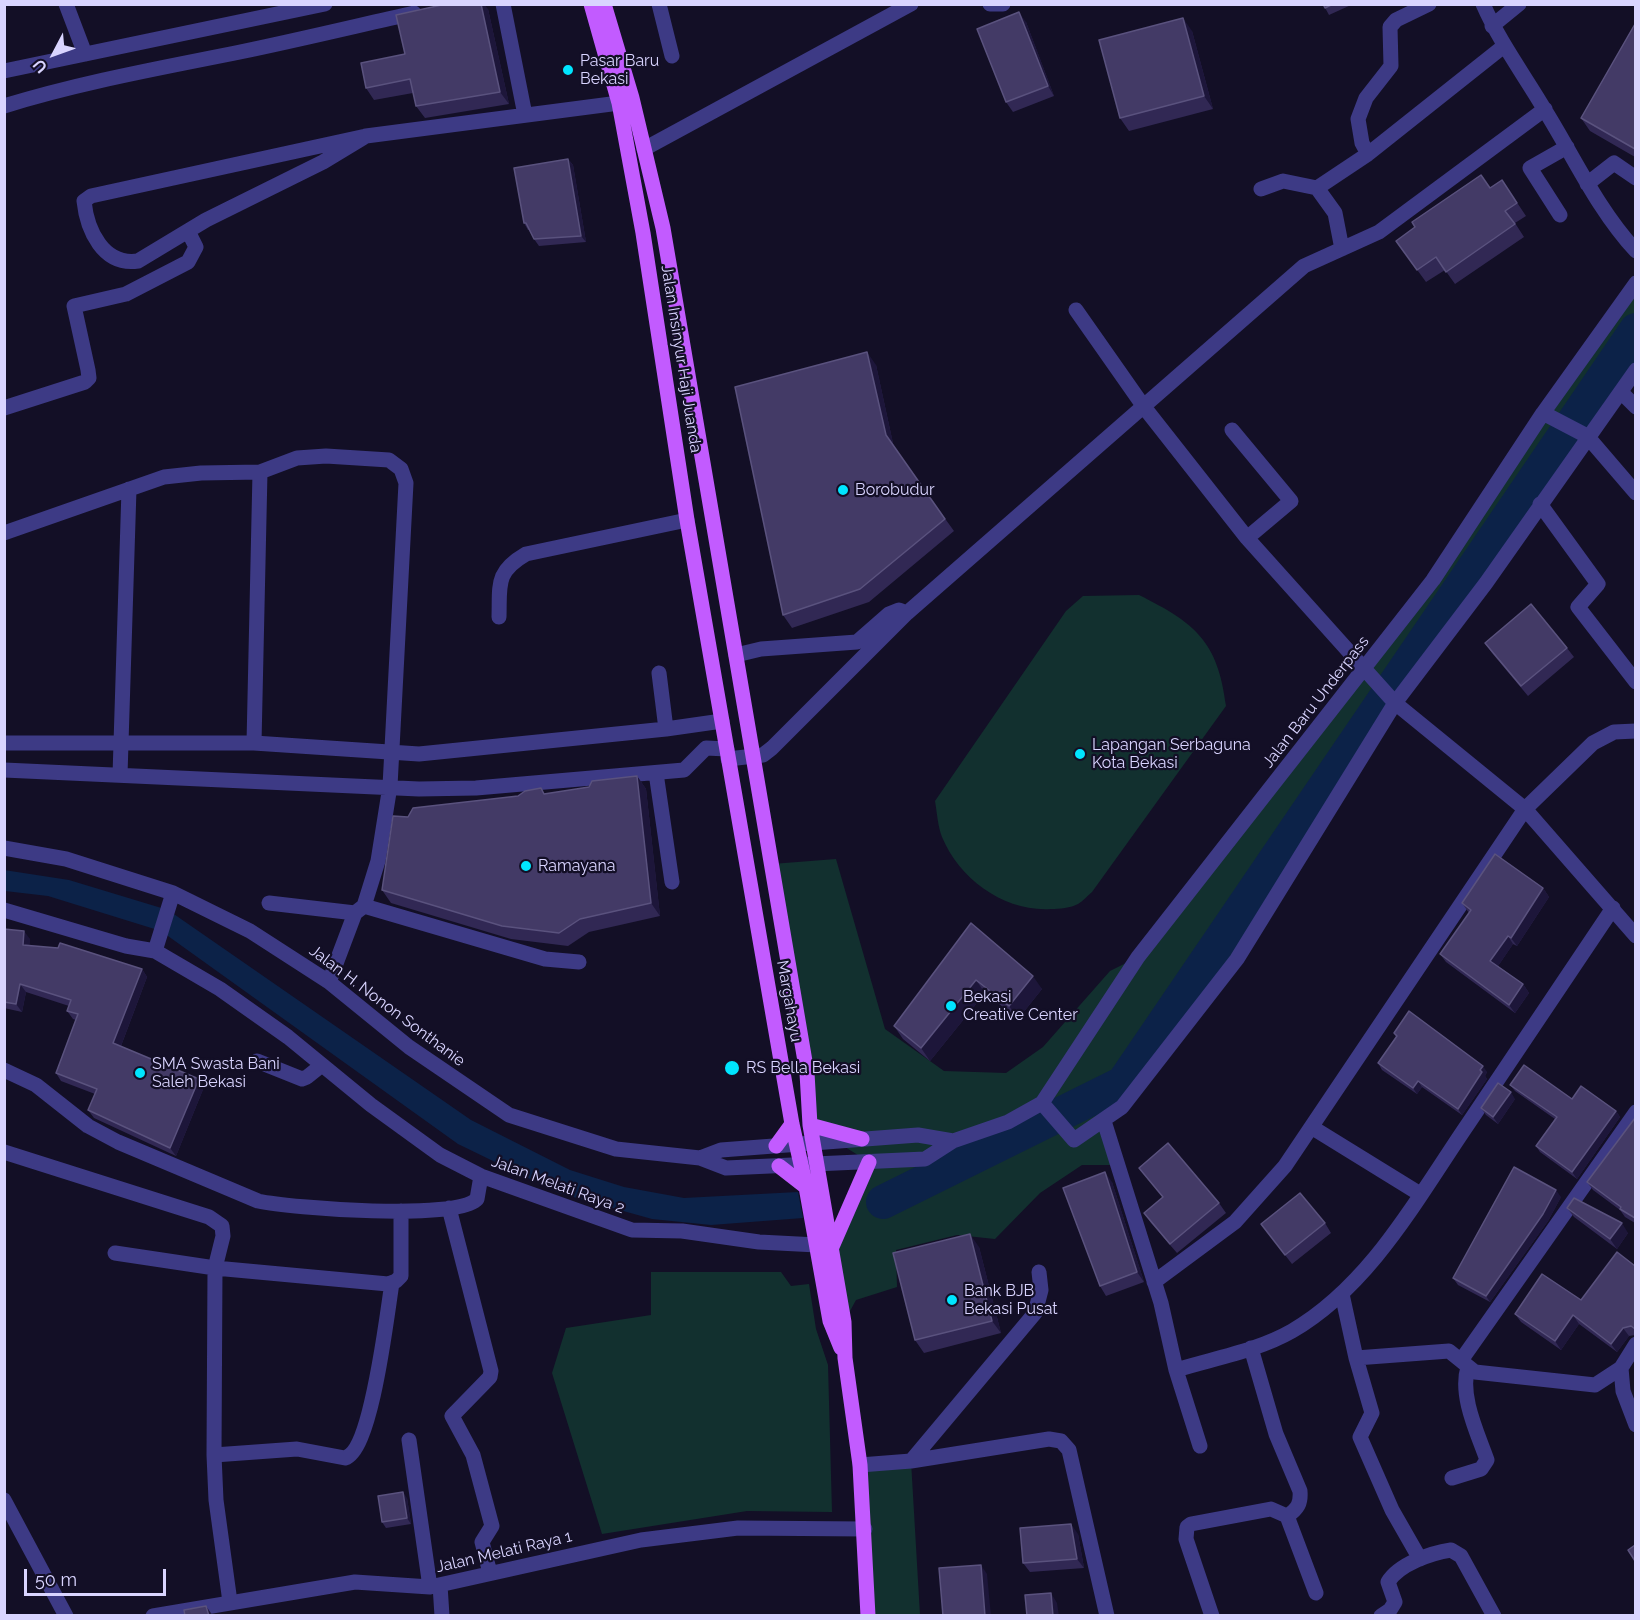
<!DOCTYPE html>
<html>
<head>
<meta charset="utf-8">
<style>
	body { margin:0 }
	#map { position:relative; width:1640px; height:1620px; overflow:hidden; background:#130f26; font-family:Raleway,sans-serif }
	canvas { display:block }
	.frame { position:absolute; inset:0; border:6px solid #d9d4ff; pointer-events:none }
	.north { position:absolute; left:24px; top:24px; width:60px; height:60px; -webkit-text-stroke:4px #130f26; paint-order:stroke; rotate:229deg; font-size:16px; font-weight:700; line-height:24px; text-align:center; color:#d9d4ff }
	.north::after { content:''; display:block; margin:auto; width:21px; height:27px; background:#d9d4ff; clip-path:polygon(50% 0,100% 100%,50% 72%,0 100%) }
	.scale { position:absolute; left:24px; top:1569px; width:142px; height:27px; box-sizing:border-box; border:3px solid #d9d4ff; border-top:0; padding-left:8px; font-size:18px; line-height:21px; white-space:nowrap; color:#d9d4ff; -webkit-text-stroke:4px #130f26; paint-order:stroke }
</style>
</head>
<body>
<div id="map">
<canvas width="1640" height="1620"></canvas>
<div class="frame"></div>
<div class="north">U</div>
<div class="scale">50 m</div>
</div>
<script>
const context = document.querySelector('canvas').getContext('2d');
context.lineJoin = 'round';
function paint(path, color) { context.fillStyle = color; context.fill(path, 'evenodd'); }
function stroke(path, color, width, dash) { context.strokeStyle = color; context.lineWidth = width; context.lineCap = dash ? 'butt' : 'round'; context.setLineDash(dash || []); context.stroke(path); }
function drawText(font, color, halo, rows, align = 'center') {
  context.font = font + ' Raleway,sans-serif'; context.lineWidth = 4.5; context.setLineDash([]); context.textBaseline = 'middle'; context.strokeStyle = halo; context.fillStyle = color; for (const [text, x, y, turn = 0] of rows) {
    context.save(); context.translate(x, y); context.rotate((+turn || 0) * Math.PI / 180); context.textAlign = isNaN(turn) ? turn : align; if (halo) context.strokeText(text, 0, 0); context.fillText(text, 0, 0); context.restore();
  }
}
paint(new Path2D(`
	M1635 283V369L1395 703 1237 959 1104 1121 1118 1165H1082L1040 1193 995 1239 957 1235 896 1250 897 1287 856 1300 844 1322 831 1249 869 1162 810 1125 772 864 836 859 885 1029 944 1071 1006 1073 1043 1047 1110 971 1138 957 1366 668Z
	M1139 595C1195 623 1218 641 1226 706L1092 892C1087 896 1083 901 1078 904 1071 908 1059 909 1051 909 1005 912 960 880 942 837 938 827 937 813 935 801L1066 611 1083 596Z
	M651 1272H781L791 1286 809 1284 816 1329 828 1365 832 1512 747 1511 602 1534 552 1373 566 1328 651 1315Z
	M911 1461 920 1615H865L860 1465Z`), '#12302f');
paint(new Path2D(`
	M4 870 69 880 168 910 471 1120 570 1170 624 1187 684 1198 798 1192 803 1218 711 1225 652 1219 559 1193 458 1144 161 931 48 896 5 891Z`), '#0c2248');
stroke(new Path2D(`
	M883 1202 1123 1083 1636 330`), '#0c2248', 34);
stroke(new Path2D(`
	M66 4 85 54
	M503 4 525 115
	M659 4 672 56
	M990 4H1003
	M1483 4C1500 43 1525 76 1546 112 1575 159 1598 210 1636 251
	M1492 26 1519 4
	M4 71 325 4
	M4 106C82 82 161 68 240 52 298 40 356 26 414 13
	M366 136 91 196 84 201C87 230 103 266 138 261L206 220 323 162 366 136 619 103 630 99
	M644 149 911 4
	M1368 154 1504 46
	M1587 184 1614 163 1636 178
	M1317 188 1335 213 1342 249
	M1261 189 1283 181 1317 188 1368 154 1362 143 1358 119 1366 98 1391 66 1390 27 1396 20 1429 4
	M1560 215 1530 168 1567 147
	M1076 310 1144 407 1247 538 1395 703 1525 809 1636 936
	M1621 392 1636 407
	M4 408 85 382 89 378 88 370 74 306 126 294 188 262 196 247 188 231
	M1543 413 1587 436 1636 493
	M1232 430 1291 501 1247 538
	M1540 504 1598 584 1578 607 1636 682
	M4 533 164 477 201 473 260 472 297 458 326 456 389 460 401 469 406 483 390 786 378 861 364 906 355 913 329 982
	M499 617C500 585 495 572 526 554L687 520
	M736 655 761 649 857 642 889 614 899 610 907 613
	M659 673 666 729
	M4 743H254L419 754 666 729 722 721
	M254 743 260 472
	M728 759 763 755 772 748 907 613 1304 266 1379 232 1545 109
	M4 770 419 789 476 788 684 770 706 748 727 749
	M656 773 672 882
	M120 775 129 489
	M4 848 66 859 173 893 250 931 329 982 409 1047 509 1115 616 1149 700 1158 726 1168 925 1159 953 1141 1008 1122 1042 1103 1138 957 1433 580 1543 413 1636 283
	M269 903 355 913
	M364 906 545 959 579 962
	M4 910 126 946 155 951 220 989 288 1037 371 1105 440 1155 481 1176 632 1230 682 1231 759 1242 817 1245
	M155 951 173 893
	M257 1061 302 1079 307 1077 322 1065
	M4 1070 36 1085 88 1126 118 1142 258 1201C291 1208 457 1221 477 1199L481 1176
	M1042 1103 1074 1140 1122 1107 1237 959 1395 703 1486 583 1636 370
	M1104 1121 1161 1303 1176 1370 1200 1446
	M1313 1128 1420 1194
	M4 1152 209 1217 222 1226 223 1236 215 1268 214 1455 216 1500 230 1602
	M700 1158 721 1150 918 1135 953 1141
	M449 1208 491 1371 490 1377 452 1416 473 1455 492 1526 482 1542 490 1573
	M115 1253 215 1268 388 1284 396 1281 401 1276V1211
	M1154 1282 1235 1222 1285 1166 1525 809 1593 743 1614 732 1636 731
	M1342 1294 1356 1358 1372 1413 1360 1437 1392 1510 1420 1559
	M1251 1348 1276 1434 1300 1491C1301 1503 1298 1509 1287 1516
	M1356 1358 1449 1351 1475 1372 1595 1385 1621 1368 1636 1344
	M1462 1359 1636 1112
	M1621 1368 1623 1391 1636 1425
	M1176 1370C1215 1358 1257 1351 1292 1331 1371 1285 1418 1197 1468 1124 1516 1052 1564 980 1613 908
	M409 1440 430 1587
	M214 1455 297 1449 345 1458C372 1450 387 1313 392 1283
	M911 1461 1035 1313 1041 1290 1039 1272
	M860 1465 911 1461 1049 1439 1061 1441 1069 1450 1107 1616
	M1452 1478 1481 1469 1487 1460C1478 1434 1459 1396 1468 1367
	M4 1500 66 1616
	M440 1585 442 1616
	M153 1616 355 1582 430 1587 641 1540 738 1528 865 1529
	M1212 1616 1186 1539 1187 1527 1191 1524 1271 1509 1287 1516 1316 1593
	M1381 1616 1390 1610 1395 1602 1388 1582C1399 1564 1431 1553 1451 1550L1461 1556 1494 1616`), '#3d3a85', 15);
stroke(new Path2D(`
	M591 4 619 103 643 233 687 520 792 1124 806 1187 830 1321 841 1348
	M604 4 632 98 663 228 807 1073 810 1125 844 1322 845 1358 860 1465 868 1616
	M810 1125 862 1139
	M776 1146 792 1124
	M779 1166 806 1187
	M831 1249 869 1162`), '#c25bff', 15);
paint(new Path2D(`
	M1323 4H1351V5L1329 15Z
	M488 9 509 104 425 118 416 106 413 93 374 100 366 88 405 54Z
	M1026 22 1054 96 1013 112 1006 102Z
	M1635 24V157L1590 131 1581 118Z
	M1192 31 1213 109 1129 131 1120 118Z
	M568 159 573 165 586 242 539 246 534 239 530 230H528L524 223Z
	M1502 180 1526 216 1515 223 1524 237 1455 284 1445 270 1426 282 1396 241 1490 188Z
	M876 365 894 448 954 531 869 602 792 628 783 615Z
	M1485 643 1567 648 1574 657 1528 696 1492 653Z
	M637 776 646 789 660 916 589 932 568 946 511 939 391 903 382 890 408 817 589 787Z
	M1543 888 1549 897 1517 946 1513 944 1498 966 1523 984 1529 993 1515 1013 1446 962 1440 954 1469 913 1462 903Z
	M971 923 1042 989 1018 1019 985 993 930 1061 903 1039 894 1026Z
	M4 929 30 939 29 946 142 969 147 977 121 1046 204 1087 176 1156 94 1118 88 1110 95 1094 61 1081 56 1073 76 1020 73 1019 67 1011 69 1006 26 992 22 1012 4 1008Z
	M1394 1033 1487 1072 1485 1076 1487 1079 1462 1115 1422 1087 1417 1094 1382 1070 1378 1063 1396 1037Z
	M1510 1085 1616 1111 1620 1117 1577 1179 1540 1152 1536 1146 1555 1119 1515 1091Z
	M1515 1099 1498 1124 1486 1115 1481 1108Z
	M1635 1118V1223L1625 1217 1620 1210 1593 1190 1587 1182Z
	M1139 1168 1219 1203 1226 1213 1177 1253 1151 1223 1144 1213 1163 1197Z
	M1112 1182 1144 1282 1106 1296 1100 1286Z
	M1561 1197 1548 1221 1490 1302 1458 1285 1453 1278Z
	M1567 1208 1628 1233 1617 1249 1574 1217Z
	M1325 1223 1331 1233 1292 1264 1261 1224Z
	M979 1247 1001 1333 924 1353 915 1340Z
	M1635 1266V1335L1629 1336 1617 1352 1579 1324 1561 1350 1521 1322 1515 1314 1581 1300Z
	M407 1498 411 1524 386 1528 382 1522Z
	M1078 1534 1084 1568 1030 1572 1023 1563Z`), '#312854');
paint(new Path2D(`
	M481 4H484L488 9 509 104 500 92Z
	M1019 12 1026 22 1054 96 1048 86Z
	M1183 18 1192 31 1213 109 1204 96Z
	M568 159 573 165 586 242 581 236Z
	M867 352 876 365 894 448 886 435Z
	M637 776 646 789 660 916 651 903Z
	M1543 888 1549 897 1517 946 1511 938Z
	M24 931 30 939 29 953 23 945Z
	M1508 936 1513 944 1496 969 1490 961Z
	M142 969 147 977 119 1051 113 1043Z
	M1033 976 1042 989 1018 1019 1009 1006Z
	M976 980 985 993 930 1061 921 1048Z
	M20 984 26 992 22 1012 16 1004Z
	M1523 984 1529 993 1515 1013 1509 1005Z
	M1483 1066 1487 1072 1485 1076 1487 1079 1462 1115 1458 1109Z
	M199 1079 204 1087 176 1156 170 1148Z
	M1418 1081 1422 1087 1417 1094 1413 1088Z
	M1511 1092 1515 1099 1498 1124 1493 1117Z
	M1616 1111 1620 1117 1577 1179 1572 1172Z
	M1105 1172 1112 1182 1144 1282 1137 1272Z
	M1556 1190 1561 1197 1548 1221 1490 1302 1486 1296Z
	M1622 1223 1628 1233 1617 1249 1610 1239Z
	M970 1234 979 1247 1001 1333 992 1321Z
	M1573 1315 1579 1324 1561 1350 1555 1341Z
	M1623 1328 1629 1336 1617 1352 1611 1344Z
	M403 1492 407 1498 411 1524 407 1518Z
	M1071 1524 1078 1534 1084 1568 1077 1559Z
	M981 1565 987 1574 991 1616H985Z
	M1051 1593 1057 1603 1059 1616H1053Z
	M206 1606 213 1616H209Z`), '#1d163a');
const building = new Path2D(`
	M446 4H481L500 92 416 106 410 79 366 88 361 63 405 54 396 15Z
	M1323 4H1333L1325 8Z
	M1019 12 1048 86 1006 102 977 29Z
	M1183 18 1204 96 1120 118 1099 40Z
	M1635 24V149L1581 118Z
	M568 159 581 236 534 239 526 223H524L514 168Z
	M1481 175 1490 188 1502 180 1517 203 1505 211 1515 224 1446 272 1436 257 1417 270 1396 241 1415 227 1412 222Z
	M867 352 886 435 945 519 860 589 783 615 735 387Z
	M1531 604 1567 648 1521 686 1485 643Z
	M637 776 651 903 580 919 559 933 502 926 382 890 393 816 408 817 413 808 518 796 525 791 541 788 544 794 589 787 592 781Z
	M1495 854 1543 888 1511 938 1508 936 1490 961 1523 984 1509 1005 1440 954 1471 910 1462 903Z
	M971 923 1033 976 1009 1006 976 980 921 1048 894 1026Z
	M4 929 24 931 23 945 58 948 60 943 142 969 113 1043 199 1079 170 1148 88 1110 97 1089 56 1073 78 1014 67 1011 71 1000 20 984 16 1004 4 1002Z
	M1409 1011 1483 1066 1480 1070 1482 1072 1458 1109 1418 1081 1413 1088 1378 1063 1397 1036 1394 1033Z
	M1524 1065 1572 1099 1581 1086 1616 1111 1572 1172 1536 1146 1557 1117 1510 1085Z
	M1498 1083 1511 1092 1493 1117 1481 1108Z
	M1635 1118V1218L1620 1209 1621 1207 1587 1182Z
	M1168 1143 1219 1203 1170 1244 1144 1213 1163 1197 1139 1168Z
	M1514 1167 1556 1190 1543 1214 1486 1296 1453 1278Z
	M1105 1172 1137 1272 1100 1286 1063 1188Z
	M1300 1193 1325 1223 1285 1255 1261 1224Z
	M1574 1198 1622 1223 1610 1239 1567 1208Z
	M970 1234 992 1321 915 1340 893 1253Z
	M1617 1252 1635 1266V1329L1631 1326 1623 1328 1611 1344 1573 1315 1555 1341 1515 1314 1542 1274 1581 1300Z
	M403 1492 407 1518 382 1522 378 1496Z
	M1071 1524 1077 1559 1023 1563 1020 1528Z
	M1635 1545V1561L1628 1550Z
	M981 1565 985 1616H943L939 1568Z
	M1051 1593 1053 1616H1027L1025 1595Z
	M206 1606 209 1616H185L184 1610Z`);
paint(building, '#433a66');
stroke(building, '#5a527e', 1.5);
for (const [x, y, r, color] of [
	[568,70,6,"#00e5ff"],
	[843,490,6,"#00e5ff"],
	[1080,754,6,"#00e5ff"],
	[526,866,6,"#00e5ff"],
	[951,1006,6,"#00e5ff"],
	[732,1068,8,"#00e5ff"],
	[140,1073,6,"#00e5ff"],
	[952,1300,6,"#00e5ff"]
]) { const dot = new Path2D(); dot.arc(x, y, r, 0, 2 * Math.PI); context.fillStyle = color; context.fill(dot); stroke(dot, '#130f26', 2); }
drawText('16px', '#d9d4ff', '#130f26', [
	["Pasar Baru",580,61],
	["Bekasi",580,79],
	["Borobudur",855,490],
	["Lapangan Serbaguna",1092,745],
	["Kota Bekasi",1092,763],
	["Ramayana",538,866],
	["Bekasi",963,997],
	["Creative Center",963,1015],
	["SMA Swasta Bani",152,1064],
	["Saleh Bekasi",152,1082],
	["RS Bella Bekasi",746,1068],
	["Bank BJB",964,1291],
	["Bekasi Pusat",964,1309]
], 'left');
drawText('16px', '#d9d4ff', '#130f26', [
	["Jalan Insinyur Haji Juanda",681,359,81],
	["Jalan Baru Underpass",1316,702,-52],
	["Margahayu",789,1001,80],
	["Jalan H. Nonon Sonthanie",387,1006,37],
	["Jalan Melati Raya 2",558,1185,20],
	["Jalan Melati Raya 1",504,1552,-13]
]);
</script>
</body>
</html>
